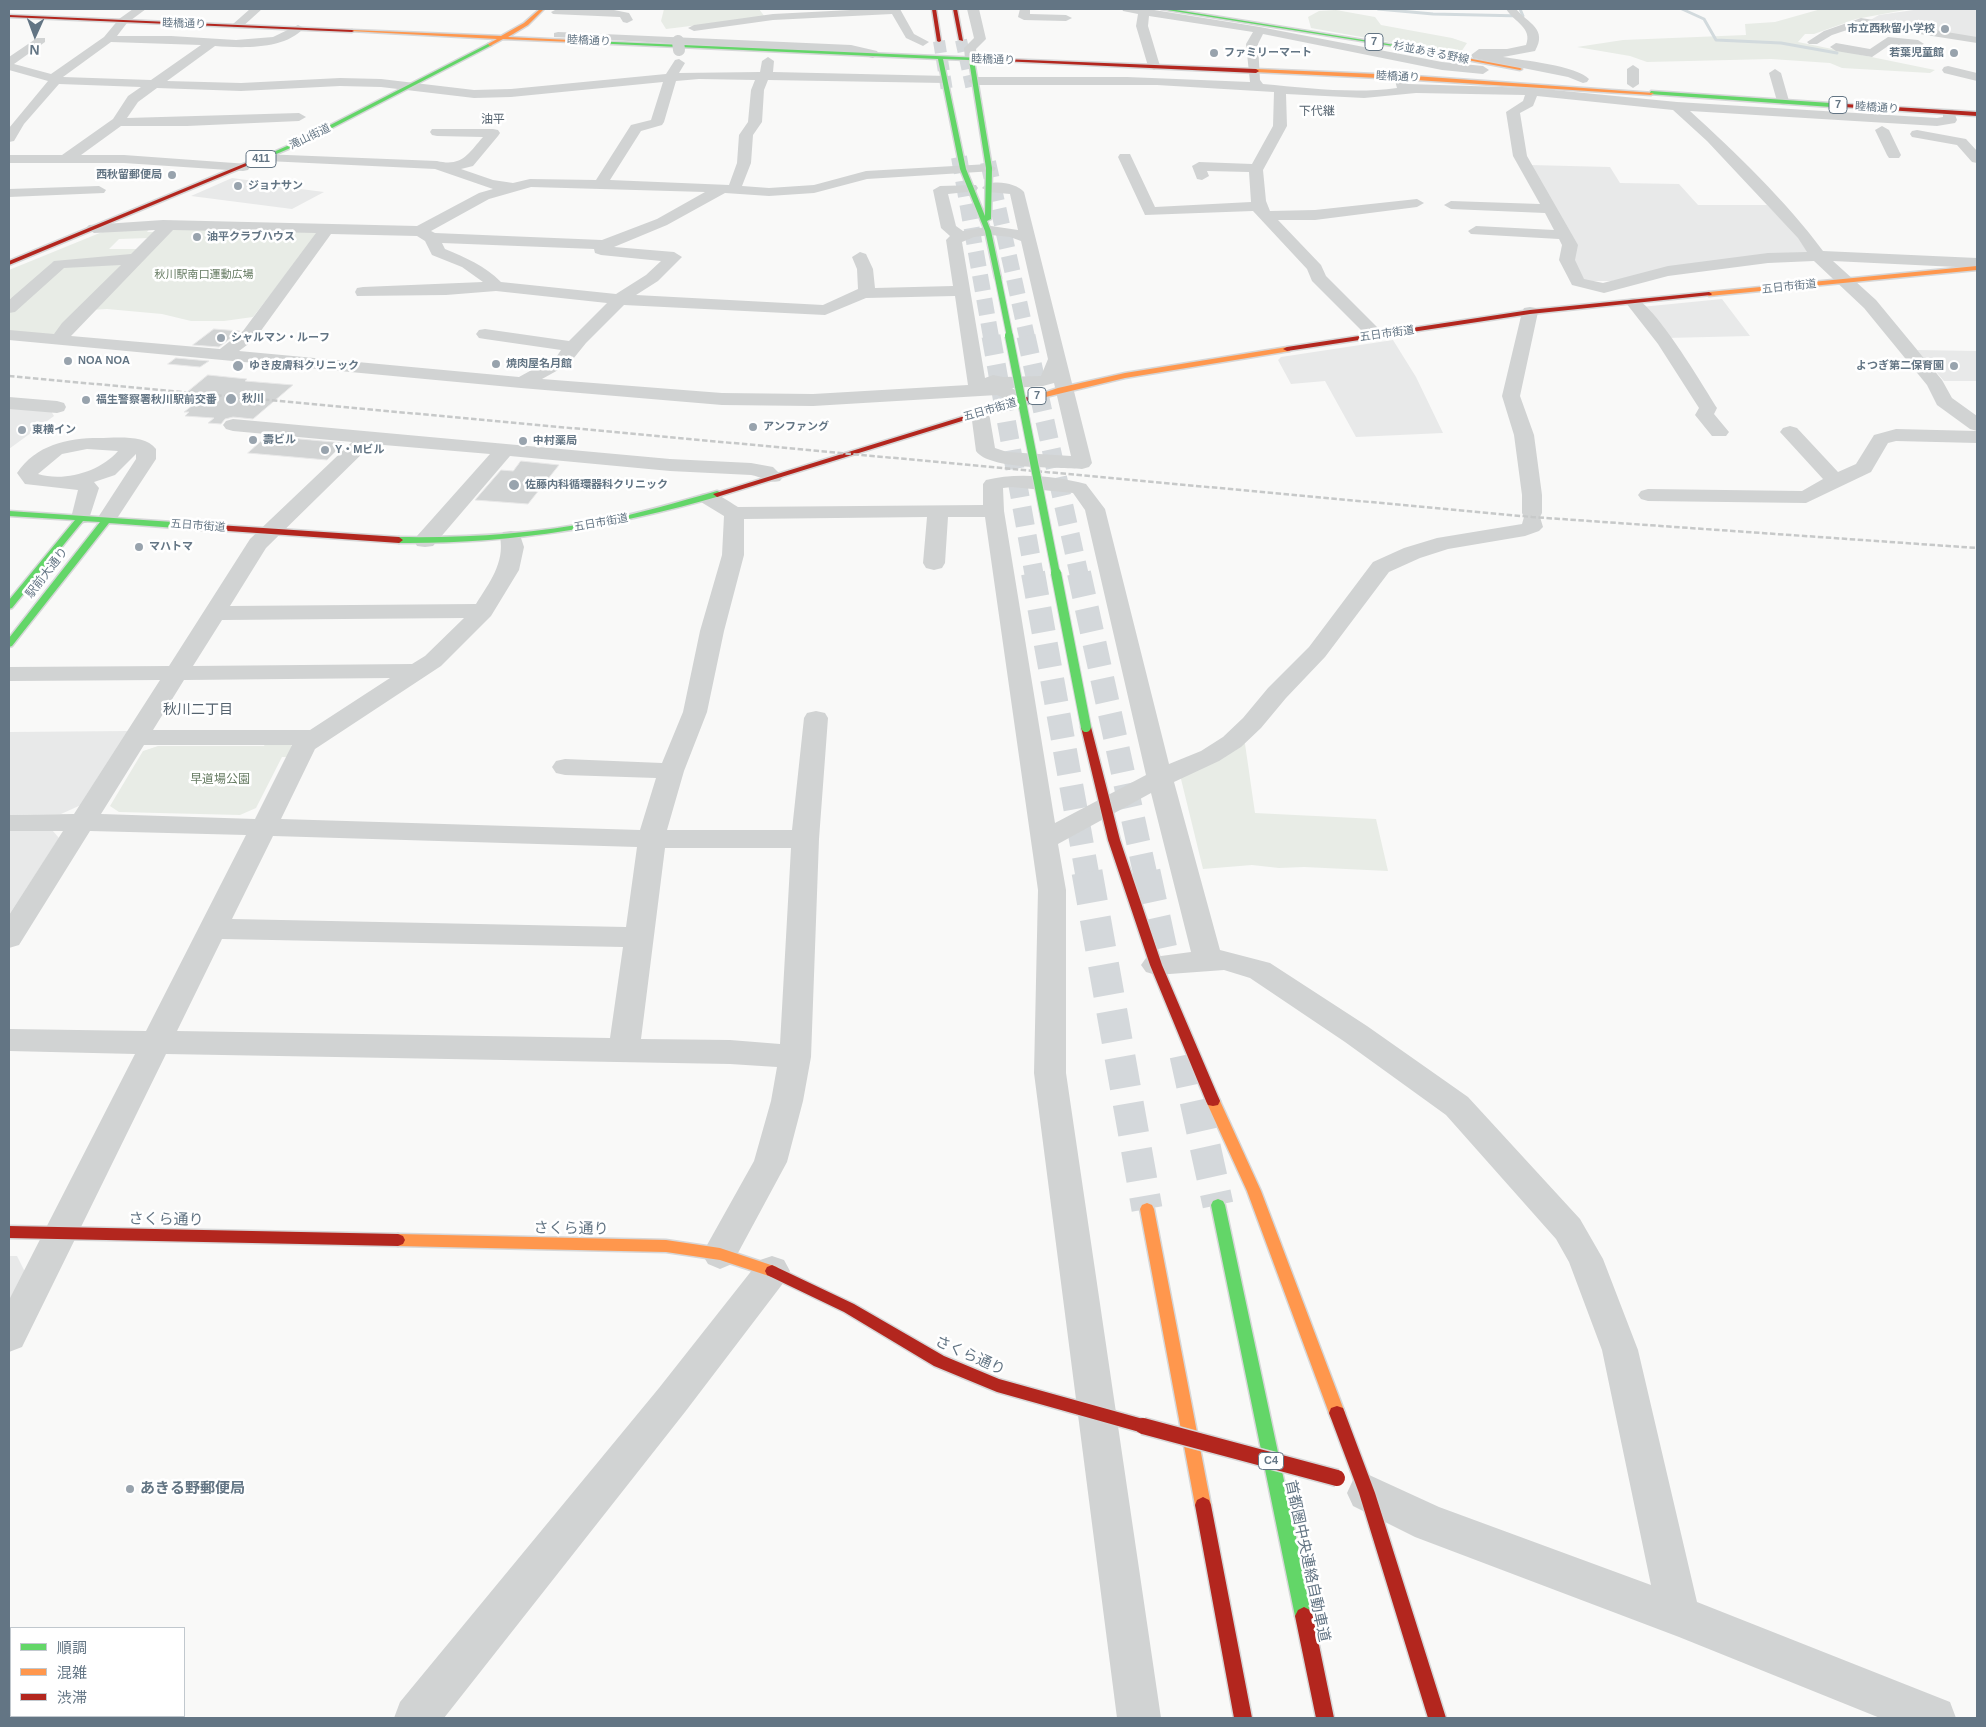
<!DOCTYPE html>
<html>
<head>
<meta charset="utf-8">
<style>
	body { margin:0 }
	#map { position:relative; width:1986px; height:1727px; overflow:hidden; background:#f9f9f8; font-family:Helvetica,"Noto Sans JP",sans-serif }
	canvas { display:block }
	.frame { position:absolute; inset:0; border:10px solid #637584; pointer-events:none }
	.legend { position:absolute; left:10px; top:1627px; width:175px; height:90px; box-sizing:border-box; background:#fff; border:1px solid #c1c8ce; margin:0; padding:6px 9px; list-style:none; font-size:15px; color:#637584 }
	.legend li { display:flex; align-items:center; gap:10px; height:25px }
	.legend b { width:25px; border:1px solid #c1c8ce }
	.north { position:absolute; left:10px; top:10px; width:50px; height:50px; -webkit-text-stroke:4px #fff; paint-order:stroke; rotate:182deg; font-size:14px; font-weight:700; line-height:20px; text-align:center; color:#637584 }
	.north::after { content:''; display:block; margin:auto; width:18px; height:22px; background:#637584; clip-path:polygon(50% 0,100% 100%,50% 72%,0 100%) }
</style>
</head>
<body>
<div id="map">
<canvas width="1986" height="1727"></canvas>
<div class="frame"></div>
<ul class="legend">
<li><b style="height:6px;background:#63d668"></b>順調</li>
<li><b style="height:6px;background:#ff974d"></b>混雑</li>
<li><b style="height:6px;background:#b3261e"></b>渋滞</li>
</ul>
<div class="north">N</div>
</div>
<script>
const context = document.querySelector('canvas').getContext('2d');
context.lineJoin = 'round';
function paint(path, color) { context.fillStyle = color; context.fill(path, 'evenodd'); }
function stroke(path, color, width, dash) { context.strokeStyle = color; context.lineWidth = width; context.lineCap = dash ? 'butt' : 'round'; context.setLineDash(dash || []); context.stroke(path); }
function drawText(font, color, halo, rows, align = 'center') {
  context.font = font + ' Helvetica,"Noto Sans JP",sans-serif'; context.lineWidth = 5; context.setLineDash([]); context.textBaseline = 'middle'; context.strokeStyle = halo; context.fillStyle = color; for (const [text, x, y, turn = 0] of rows) {
    context.save(); context.translate(x, y); context.rotate((+turn || 0) * Math.PI / 180); context.textAlign = isNaN(turn) ? turn : align; if (halo) context.strokeText(text, 0, 0); context.fillText(text, 0, 0); context.restore();
  }
}
paint(new Path2D(`
	M1920 9H1977V39L1867 22 1879 15Z
	M1530 165 1610 167 1620 183 1679 184 1698 205H1767L1797 235 1809 254 1685 266 1612 281H1584Z
	M232 178 269 183V185L324 192 292 209 191 196Z
	M1722 299 1750 336 1666 338 1641 307Z
	M1393 340 1416 377 1443 433 1356 437 1325 381 1291 384 1278 360 1281 357Z
	M1917 350 1977 351V381H1944Z
	M9 408 51 411 54 416 9 449Z
	M129 731 81 805 61 814 9 815V732Z
	M9 830H52L59 838 9 915Z
	M9 1256H17L25 1272 9 1305Z`), '#e8e9e9');
paint(new Path2D(`
	M664 9H759L765 17 666 29 661 21Z
	M1821 9H1910L1856 19 1814 34H1805L1798 42 1935 70 1930 73 1842 68 1830 63 1771 59 1647 62 1630 56 1577 47 1623 40 1746 35 1745 24 1775 22Z
	M1336 10 1375 17 1381 25 1452 38 1467 43 1461 52 1423 48 1311 28 1308 17 1319 11Z
	M150 228 147 232H156L149 238 119 239 109 249H138L131 256 52 263 18 298 9 299V270L107 230Z
	M174 228 319 232 253 317 224 321H191L162 314 107 309 90 310Z
	M126 263 57 337 9 332V312L59 267Z
	M1244 737 1255 813 1376 819 1388 871 1304 867 1279 868 1252 865 1203 869 1180 775Z
	M266 742H287L292 746 287 757H282L256 808 240 815 119 812 110 806 143 751 158 746H264Z`), '#e8ece6');
stroke(new Path2D(`
	M1378 9 1433 14 1523 16 1520 9
	M1682 9 1704 19 1716 40 1781 43 1837 53`), '#d2dadd', 3);
const building = new Path2D(`
	M214 329 240 331 219 347 193 345Z
	M176 358 209 361 200 367 168 364Z
	M208 375 247 379 245 381 293 385 253 419 233 417 225 419 221 424 208 423 214 418 185 416 189 412H184L193 405 174 403Z
	M267 436 344 443 327 460 248 453Z
	M521 461 559 465 528 504 475 500 501 470 513 471Z`);
paint(building, '#d2d4d4');
stroke(building, '#e8e8e8', 1);
stroke(new Path2D(`
	M961 40 972 90
	M939 41 947 91`), '#d4d8db', 12, [12, 6]);
stroke(new Path2D(`
	M959 157 991 337
	M988 162 1027 337`), '#d4d8db', 16, [16, 8]);
stroke(new Path2D(`
	M991 336 1034 574
	M1026 336 1079 574`), '#d4d8db', 19, [19, 10]);
stroke(new Path2D(`
	M1033 573 1087 873
	M1079 573 1145 873`), '#d4d8db', 24, [24, 12]);
stroke(new Path2D(`
	M1087 872 1147 1209
	M1145 872 1164 959
	M1185 1055 1218 1205`), '#d4d8db', 31, [31, 16]);
const fast = new Path2D(`
	M1161 9H1170L1401 46 1399 47Z
	M568 40 1005 59 1003 61 974 60 992 168 991 219 987 221 991 231 1001 278 998 280 995 278 985 231 960 169 938 59 570 42ZM943 59 969 60 986 168 985 216 966 169Z
	M488 44 492 45 307 141 274 155 269 154 303 139Z
	M1651 91 1845 104 1848 106 1845 108 1649 94Z
	M717 491 720 492V496C612 527 512 544 399 543L395 540 399 537C466 538 533 534 599 521 639 514 678 502 717 491Z
	M9 511 203 524 207 527 203 530 109 523 12 646 9 647V638L100 522 83 521 12 608 9 609V600L75 520 9 516Z
	M1218 1199 1223 1201 1225 1205 1313 1616 1310 1622 1304 1625 1298 1622 1295 1616 1211 1205 1213 1201Z`);
const slow = new Path2D(`
	M540 9H544L528 25 508 37 570 40 572 42 503 39 490 46 488 44 497 39 350 31 352 30 501 36 524 23Z
	M1397 45 1520 68 1522 69 1520 70 1399 47Z
	M1256 69 1400 75 1654 93 1651 95 1400 79 1254 72Z
	M1977 266V270L1709 296 1706 294 1709 292Z
	M1287 347H1290V351L1125 378 1029 401 1025 399 1058 388 1125 373Z
	M1213 1096 1218 1097 1220 1101 1261 1191 1345 1413 1343 1418 1337 1420 1331 1418 1329 1413 1247 1191 1206 1101 1208 1097Z
	M1147 1203 1152 1205 1154 1209 1211 1505 1209 1510 1203 1513 1197 1510 1195 1505 1140 1209 1142 1205Z
	M398 1234 666 1240 720 1248 777 1267 779 1271 777 1275 772 1277 720 1260 666 1252 398 1246 393 1244 391 1240 393 1236Z`);
const jam = new Path2D(`
	M932 9H936L941 41 939 42 937 41Z
	M953 9H957L963 41 959 40Z
	M9 15 352 30 354 31 352 32 9 17Z
	M1003 59 1256 69 1259 71 1256 73 1001 61Z
	M1845 104 1977 112V116L1843 107Z
	M270 153 275 154 9 265V261Z
	M1709 292 1712 294 1711 295 1530 314 1287 351 1283 349 1287 347 1530 310Z
	M1026 397 1033 399 720 496 717 497 713 494Z
	M203 524 399 537 403 540 399 543 200 529 199 527Z
	M1086 724 1091 727 1120 840 1162 965 1220 1101 1218 1105 1213 1106 1208 1105 1206 1101 1150 965 1108 840 1081 727Z
	M9 1226 398 1234 403 1236 405 1240 403 1244 398 1246 9 1238Z
	M772 1265 854 1304 944 1356 999 1379 1143 1419 1149 1421 1151 1426 1149 1431 1143 1433 997 1392 934 1366 844 1312 767 1275 765 1271 767 1267Z
	M1337 1406 1343 1408 1345 1413 1375 1493 1446 1718H1428L1359 1493 1329 1413 1331 1408Z
	M1203 1497 1209 1500 1211 1505 1252 1718H1234L1195 1505 1197 1500Z
	M1304 1607 1310 1610 1313 1616 1334 1718H1316L1295 1616 1298 1610Z`);
stroke(fast, '#d6d7d8', 3);
stroke(slow, '#d6d7d8', 3);
stroke(jam, '#d6d7d8', 3);
paint(new Path2D(`
	M133 9H146L127 23 117 36H171L236 40 273 37 298 25 304 28C284 50 242 48 215 46L167 81 241 83 340 78 381 79 474 90 511 89 666 74 675 60 679 59 685 63 679 73 760 72 762 61 768 57 774 61 773 72 948 76 950 79 944 83 768 80 764 90 762 122 753 135 751 163 742 186 769 188 814 185 866 171 989 164 996 168 994 171 867 179 814 193 769 196 725 193 667 225 614 247 674 252 682 257 658 281 636 295 823 305 858 289 857 269 852 257 860 252 866 254 873 269 875 288 953 286 946 240 950 236 941 228 933 190 940 186 976 185 978 188 976 191 948 194 956 226 963 231 991 226 1018 230 1010 194 989 192 982 188C990 178 1017 183 1024 192L1092 463 1089 467 1082 469C1059 467 989 470 976 451L971 413 973 409H987L989 413 995 448 1007 452 1071 456 1054 383 1043 386 1012 388 1031 401 1029 405 1022 407 997 395 813 406 722 405 521 388 9 340V330L54 334 62 323 121 265 64 268 15 312 9 313V300L54 261 131 254 155 230 94 233 86 228 89 225 163 220 417 226 479 193 493 189 435 169 267 161 260 157 262 154 437 161C462 167 468 154 483 137L437 136 432 135 430 132 432 129H493L498 130 500 133 498 136 473 166 461 169 493 180 513 183 530 179 596 180 631 125 651 120 663 82 511 97 474 98 381 87 340 86 241 91 157 88 138 102 127 118 299 113 306 117 299 121 187 126H121L81 155H124L248 164 250 167 248 170 243 171 124 163H9V155H62L113 119 128 96 141 87 59 84 24 124 14 141 9 142V128L48 81 9 70V57L37 38H45V42L14 64 51 74 104 37 119 19ZM111 42 201 45 151 80 63 77ZM699 79 755 80 751 90 748 122 739 135 737 163 729 185 610 180 641 131 662 125 664 122 676 81ZM531 187 705 192 657 219 602 240 435 233 431 231 489 199ZM173 230 316 233 243 331 220 349 71 336ZM331 234 417 236 425 241 432 255 462 267 483 282 363 287 357 288 355 292 357 296 446 295 496 291 607 303 569 341 485 329 479 330 476 334 479 338 485 339 561 350 557 356 519 377 239 351 255 339ZM991 235 1010 237 1021 241 1048 359 1041 376 1003 377 993 375 985 378 962 242 974 237ZM442 243 594 249 595 253 601 255 661 261 646 275 616 294 501 282C484 265 466 258 445 249ZM955 296 968 385 813 394 722 393 542 379 569 364 586 343 624 305 825 315 866 298Z
	M250 9H262L241 28H233V24Z
	M557 9H609L629 13 633 20 627 23 623 22 620 17 553 14 551 12Z
	M870 9H900L914 34 929 42 923 46 906 38 892 14 773 20 694 31 688 28 694 25 773 14Z
	M967 9H979L986 39 976 49 977 59 971 63 965 59 964 48 974 38Z
	M1020 9H1030V14L1066 15 1072 18 1066 21 1024 20 1018 17Z
	M1122 9H1148L1260 27 1442 62 1483 66 1489 70 1483 74 1442 70 1263 34 1258 44 1260 80 1263 84C1307 88 1353 94 1397 88L1394 77 1400 73 1404 74 1408 84 1533 88 1677 102 1937 118 1943 117V109H1953L1957 120 1955 123 1937 126 1690 111C1734 151 1788 203 1823 251L1977 258V268L1833 261 1876 300 1942 380 1952 398 1977 416V431L1970 429 1937 405 1927 385 1864 308 1814 261 1768 263 1668 276 1604 293 1572 285 1559 260 1562 245 1559 239 1471 234 1468 231 1476 226 1554 230 1545 213 1451 209 1444 205 1451 201 1540 204 1513 156 1506 112 1523 101 1525 95 1416 93 1364 98 1286 94 1287 126 1263 170 1266 201 1270 211 1315 210 1417 199 1424 203 1417 207 1315 220H1278L1321 265 1326 276 1385 335 1382 339H1370L1312 281 1307 269 1253 211 1145 215 1118 157 1120 154H1130L1155 207 1251 202 1249 172 1207 171 1209 176 1202 180 1197 179 1192 166 1199 162 1252 164 1273 126 1274 92 1157 85H974L968 81 974 77H1127L1250 82 1246 44 1253 32 1149 16 1148 26 1160 66 1154 70 1148 66 1136 26 1138 14 1123 11ZM1537 96 1673 110 1707 141 1798 238 1807 252 1768 253 1668 266 1603 283 1584 279 1575 260 1578 245 1527 156 1520 113 1533 106Z
	M1506 9H1516C1528 23 1548 29 1535 51L1503 57C1521 60 1578 66 1589 79L1587 82 1583 83 1568 77 1473 58 1471 55 1479 49H1507L1526 45C1533 28 1514 22 1506 9Z
	M1861 18 1977 37V43L1862 25 1832 35 1817 44H1809L1807 42 1824 31Z
	M558 32 851 45 877 51 879 54 873 58 851 53 554 37V33Z
	M1888 37 1918 40 1924 44 1918 48 1891 44 1872 57 1836 51 1830 47 1836 43 1870 49Z
	M1633 65 1639 69V84L1633 88 1627 84V69Z
	M1948 66 1977 73V81L1944 73 1942 70 1944 67Z
	M1775 69 1781 73 1789 101 1788 104 1783 105 1777 101 1769 73Z
	M1882 126 1889 130 1901 155 1899 158H1889L1887 155 1875 130Z
	M1917 130 1966 139 1977 151V163L1972 162 1957 145 1912 137 1910 134 1912 131Z
	M99 186 106 190 104 193 9 197V189Z
	M1634 298C1654 303 1704 387 1717 408L1714 414 1729 432 1726 436H1712L1695 415 1699 408 1658 344 1626 303 1628 299Z
	M1530 307 1536 308 1538 312 1520 396 1534 435 1542 495V513L1540 517 1543 527 1539 531 1525 536 1448 549 1420 558 1389 572 1325 657 1286 698 1261 728 1241 747 1219 761 1174 782 1220 950 1270 963 1367 1026 1468 1097 1580 1219 1603 1259 1638 1350 1697 1602 1950 1702 1956 1718H1880L1679 1637 1415 1537 1353 1506 1347 1493 1353 1480 1367 1474 1439 1507 1651 1585 1602 1350 1569 1262 1556 1239 1446 1115 1345 1042 1250 978 1224 970 1156 975 1146 972 1141 965 1146 958 1191 952 1151 793 1058 844 1066 890V1073L1161 1718H1117L1034 1073 1038 890 985 517H948L945 563 942 568 934 570 926 568 923 563 927 517 744 519V555L724 631 707 712 684 771 667 830H792L804 718 807 713 816 711 825 713 828 718 819 839 811 1057 803 1101 787 1162 732 1264 720 1269 708 1264 702 1254 754 1161 771 1101 777 1067 730 1064 166 1054 22 1347 9 1352V1300L135 1054 9 1051V1029L146 1031 246 835 90 831 19 945 9 948V915L63 831H9V815L74 814 160 680 9 681V667L169 666 250 539 352 442 233 431 226 429 223 425 226 421 233 419 670 459 751 463 773 467 783 477 780 481C768 484 763 477 751 475L670 471 510 456 433 546 425 547 417 546 414 541 417 536 490 454 372 444 266 548 230 606 476 604C489 583 505 563 500 537L503 532 511 531 519 532 524 547 519 570 491 616 441 666 315 749 281 819 640 830 656 778 565 775 556 773 552 767 556 761 565 759 662 763 683 712 700 631 722 555 724 516 701 502 698 498 701 494C715 490 726 500 738 507L983 505V484L986 480C1015 472 1057 476 1086 484L1105 509 1169 764 1201 751 1223 737 1243 718 1268 688 1309 647 1373 562 1404 548 1437 538 1522 524 1524 517 1522 513V495L1514 435 1502 396 1522 312 1524 308ZM1012 487 1073 493 1085 510 1146 775 1055 823 1004 511 1003 488ZM464 618 425 656 412 664 193 666 222 620ZM390 678 310 730H153L184 680ZM144 745H292L255 819 101 814ZM273 836 637 847 626 927 232 919ZM665 848H791L780 1044 730 1040 641 1039ZM222 939 623 947 610 1038 177 1031Z
	M9 397 57 401 64 403 66 407 64 411 57 413 9 409Z
	M1790 426 1797 428 1838 472 1856 464 1874 435 1896 429 1977 431V443L1896 441 1888 443 1871 472 1806 503 1648 501 1641 499 1638 495 1641 491 1648 489 1802 491 1823 479 1780 432 1783 428Z
	M99 438C115 438 145 434 156 449V459L114 523 107 525 100 523 97 519 136 459V454L115 475 94 482 99 488 88 522 81 524 74 522 71 518 78 490 25 484 17 473C36 445 67 438 99 438ZM87 449 118 451C100 472 64 482 38 474L62 454Z
	M772 1256 784 1260 790 1271 784 1282 685 1412 444 1718H394L400 1702 659 1388 760 1260Z`), '#d1d3d3');
paint(fast, '#63d668');
paint(slow, '#ff974d');
paint(jam, '#b3261e');
stroke(new Path2D(`
	M9 376 1532 517 1977 548`), '#c7c9c9', 2.5, [5.5, 2.5]);
const fastBridgeFar2 = new Path2D(`
	M998 278 1010 337`);
const fastBridgeFar1 = new Path2D(`
	M1009 336 1056 574`);
const fastBridge = new Path2D(`
	M1056 573 1086 727`);
const jamBridge = new Path2D(`
	M1143 1426 1337 1478`);
stroke(fastBridgeFar2, '#d6d7d8', 8, []);
stroke(fastBridgeFar1, '#d6d7d8', 10, []);
stroke(fastBridge, '#d6d7d8', 12, []);
stroke(jamBridge, '#d6d7d8', 19, []);
stroke(new Path2D(`
	M678 41 679 50`), '#d1d3d3', 12);
stroke(fastBridgeFar2, '#63d668', 6);
stroke(fastBridgeFar1, '#63d668', 8);
stroke(fastBridge, '#63d668', 10);
stroke(jamBridge, '#b3261e', 16);
for (const [x, y, r, color] of [
	[1945,29,5,"#98a3ad"],
	[1214,53,5,"#98a3ad"],
	[1954,53,5,"#98a3ad"],
	[172,175,5,"#98a3ad"],
	[238,186,5,"#98a3ad"],
	[197,237,5,"#98a3ad"],
	[221,338,5,"#98a3ad"],
	[68,361,5,"#98a3ad"],
	[496,364,5,"#98a3ad"],
	[238,366,6,"#98a3ad"],
	[1954,366,5,"#98a3ad"],
	[231,399,6,"#98a3ad"],
	[86,400,5,"#98a3ad"],
	[753,427,5,"#98a3ad"],
	[22,430,5,"#98a3ad"],
	[253,440,5,"#98a3ad"],
	[523,441,5,"#98a3ad"],
	[325,450,5,"#98a3ad"],
	[514,485,6,"#98a3ad"],
	[139,547,5,"#98a3ad"],
	[130,1489,5,"#98a3ad"]
]) { const dot = new Path2D(); dot.arc(x, y, r, 0, 2 * Math.PI); context.fillStyle = color; context.fill(dot); stroke(dot, '#fff', 2); }
drawText('11px', '#637584', '#fff', [
	["睦橋通り",184,24,2],
	["睦橋通り",589,41,3],
	["杉並あきる野線",1431,53,11],
	["睦橋通り",993,60,2],
	["睦橋通り",1398,77,3],
	["睦橋通り",1877,108,4],
	["滝山街道",310,137,-26],
	["五日市街道",1789,287,-6],
	["五日市街道",1387,334,-8],
	["五日市街道",990,410,-16],
	["五日市街道",601,523,-10],
	["五日市街道",198,526,4]
]);
drawText('bold 11px', '#637584', '#fff', [
	["市立西秋留小学校",1935,29,"right"],
	["ファミリーマート",1224,53],
	["若葉児童館",1944,53,"right"],
	["西秋留郵便局",162,175,"right"],
	["ジョナサン",248,186],
	["油平クラブハウス",207,237],
	["シャルマン・ルーフ",231,338],
	["NOA NOA",78,361],
	["焼肉屋名月館",506,364],
	["ゆき皮膚科クリニック",249,366],
	["よつぎ第二保育園",1944,366,"right"],
	["秋川",242,399],
	["福生警察署秋川駅前交番",96,400],
	["アンファング",763,427],
	["東横イン",32,430],
	["壽ビル",263,440],
	["中村薬局",533,441],
	["Y・Mビル",335,450],
	["佐藤内科循環器科クリニック",525,485],
	["マハトマ",149,547]
], 'left');
for (const [x, y, w] of [
	[1374,42,18],
	[1838,105,18],
	[261,159,30],
	[1037,396,18],
	[1271,1461,25]
]) { const box = new Path2D(); box.roundRect(x - w / 2, y - 8.5, w, 17, 4); context.fillStyle = '#fff'; context.fill(box); stroke(box, '#637584', 1); }
drawText('bold 11px', '#637584', null, [
	["7",1374,42],
	["7",1838,105],
	["411",261,159],
	["7",1037,396],
	["C4",1271,1461]
]);
drawText('11px', '#667b62', '#fff', [
	["秋川駅南口運動広場",204,275]
]);
drawText('12px', '#55636f', '#fff', [
	["下代継",1317,112],
	["油平",493,120]
]);
drawText('12px', '#637584', '#fff', [
	["駅前大通り",47,573,-52]
]);
drawText('12px', '#667b62', '#fff', [
	["早道場公園",220,780]
]);
drawText('14px', '#55636f', '#fff', [
	["秋川二丁目",198,710]
]);
drawText('15px', '#637584', '#fff', [
	["さくら通り",166,1220,1],
	["さくら通り",571,1229,1],
	["さくら通り",970,1356,24],
	["首都圏中央連絡自動車道",1307,1561,78]
]);
drawText('bold 15px', '#637584', '#fff', [
	["あきる野郵便局",140,1489]
], 'left');
</script>
</body>
</html>
